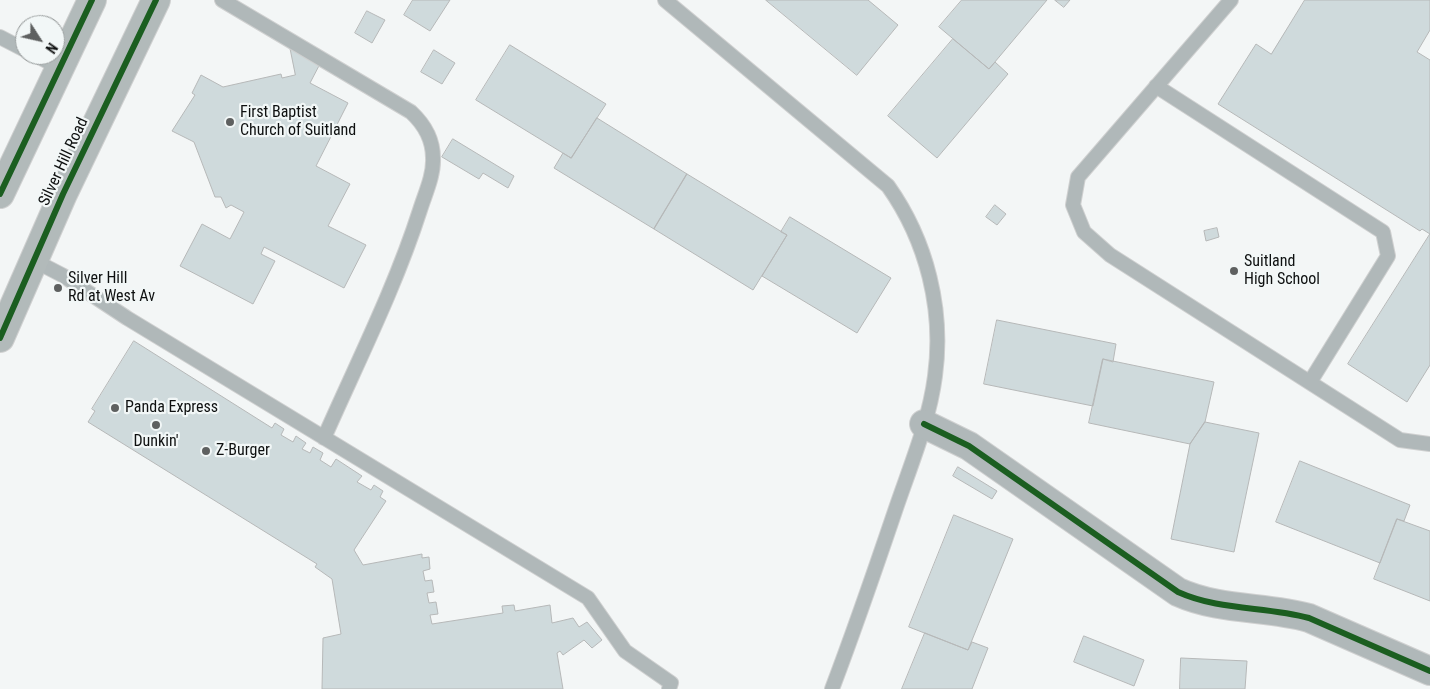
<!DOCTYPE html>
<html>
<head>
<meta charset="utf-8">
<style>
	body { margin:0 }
	#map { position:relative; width:1430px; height:689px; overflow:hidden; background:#f3f6f6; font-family:"Roboto Condensed",sans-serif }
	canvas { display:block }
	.north { position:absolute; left:15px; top:15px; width:50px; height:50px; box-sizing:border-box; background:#f2f7f7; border:1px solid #979b9b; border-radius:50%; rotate:125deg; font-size:14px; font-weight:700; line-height:20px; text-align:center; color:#0e1010 }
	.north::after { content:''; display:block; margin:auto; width:18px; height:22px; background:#5e6060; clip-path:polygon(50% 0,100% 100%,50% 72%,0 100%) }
</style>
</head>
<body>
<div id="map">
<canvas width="1430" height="689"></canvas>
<div class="north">N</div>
</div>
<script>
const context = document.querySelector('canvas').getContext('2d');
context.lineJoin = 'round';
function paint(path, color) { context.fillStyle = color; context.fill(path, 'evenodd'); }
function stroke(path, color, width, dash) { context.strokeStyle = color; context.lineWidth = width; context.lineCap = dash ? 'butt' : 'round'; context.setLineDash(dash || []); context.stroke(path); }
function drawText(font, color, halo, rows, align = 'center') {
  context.font = font + ' "Roboto Condensed",sans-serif'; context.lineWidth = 4.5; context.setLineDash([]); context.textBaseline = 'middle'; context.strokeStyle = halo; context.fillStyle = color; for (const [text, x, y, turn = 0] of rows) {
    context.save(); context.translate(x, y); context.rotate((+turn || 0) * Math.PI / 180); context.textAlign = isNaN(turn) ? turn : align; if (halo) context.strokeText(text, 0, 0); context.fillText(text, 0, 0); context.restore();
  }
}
const building = new Path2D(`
	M413 0H450L430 31 404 15Z
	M766 0H868L898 25 857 75Z
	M962 0H1047L989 69 939 27Z
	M1055 0H1070L1064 7Z
	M1305 0H1430V30L1417 52 1430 60V234L1422 229 1420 231 1218 104 1256 44 1271 54Z
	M367 11 385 20 372 43 355 33Z
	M953 39 989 69 995 62 1008 74 937 158 888 116Z
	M289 42 322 60 310 83 348 103 316 166 350 184 328 226 366 245 344 288 264 247 261 254 275 261 253 304 180 266 202 224 230 239 244 212 231 205 226 208 221 197H215L194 142 172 131 195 95 192 93 201 75 223 87 281 74 282 78 295 75Z
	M510 45 606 104 571 158 476 100Z
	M434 50 455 63 442 84 421 72Z
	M597 118 687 174 654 229 554 168 563 153 571 158Z
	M453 139 514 176 508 188 483 173 479 179 442 157Z
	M687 174 787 235 753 290 654 229Z
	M995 205 1006 214 997 225 986 217Z
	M790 217 891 278 857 333 762 276 787 235 781 232Z
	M1217 228 1219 237 1206 241 1204 231Z
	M1430 234V365L1407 402 1348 364Z
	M997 320 1116 344 1113 362 1103 359 1093 406 984 384Z
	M134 341 272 428 275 423 284 429 281 435 293 442 296 436 306 443 302 449 310 453 313 447 323 453 320 460 331 467 336 459 362 476 357 482 371 490 374 485 383 491 380 497 386 501 354 550 363 565 422 554V558L429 557 430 569 423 571 425 581 432 580 434 592 427 593 429 603 436 602 438 614 430 615 432 624 503 613 502 606 514 605 515 611 550 605 552 623 573 618 579 627 587 622 602 640 592 648 584 640 563 655 560 651 557 653 563 689H322L323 638 341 634 332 579 315 567 317 564 88 422 95 411 92 409Z
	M1103 359 1214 382 1205 422 1190 444 1089 423Z
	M1205 422 1259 433 1234 552 1171 539 1190 444Z
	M1300 461 1410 505 1404 521 1397 519 1380 563 1276 522Z
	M958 467 997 491 992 499 953 476Z
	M954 515 1013 539 968 650 909 627Z
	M1397 519 1430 531V601L1374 579Z
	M925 633 968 650 972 642 988 648 972 689H902Z
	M1084 636 1144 660 1134 686 1074 662Z
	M1181 658 1247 661 1245 689H1180Z`);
paint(building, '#cfdadc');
stroke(building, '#b6b8b8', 1);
const service = new Path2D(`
	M222 0 411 112C425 125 433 139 433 158 434 175 425 194 420 210 395 288 357 363 324 438
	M665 0 888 186C927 241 944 310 935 376 929 423 909 469 894 514 874 573 854 631 832 689
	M1231 0 1078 177 1073 205 1084 232 1110 255 1400 440 1430 444
	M0 37 25 50
	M35 55 60 68
	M1156 86 1383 232 1388 256 1310 382
	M33 260 62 275 127 318 588 598 625 651 671 683 669 689`);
const minor = new Path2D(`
	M924 424 969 446 1178 592C1220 611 1266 606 1309 618L1430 671`);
const primary = new Path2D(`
	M0 194 92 0
	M0 338 63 194 156 0`);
stroke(service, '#cfd0d0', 16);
stroke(minor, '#cfd0d0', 30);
stroke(primary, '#cfd0d0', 30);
stroke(service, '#b0b8b9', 14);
stroke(minor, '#b0b8b9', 28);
stroke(primary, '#b2baba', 28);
stroke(new Path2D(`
	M0 194 92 0
	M0 338 63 194 156 0
	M924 424 969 446 1178 592C1220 611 1266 606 1309 618L1430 671`), '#1b5e20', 6);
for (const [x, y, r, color] of [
	[230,122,5,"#5e6060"],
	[1234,271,5,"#5e6060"],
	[58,288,5,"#5e6060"],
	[115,408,5,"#5e6060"],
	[156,425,5,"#5e6060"],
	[206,451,5,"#5e6060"]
]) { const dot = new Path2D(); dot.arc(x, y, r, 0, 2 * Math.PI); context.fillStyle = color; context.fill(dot); stroke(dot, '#f2f7f7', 2); }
drawText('16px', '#0e1010', '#f2f7f7', [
	["First Baptist",240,113],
	["Church of Suitland",240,131],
	["Suitland",1244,262],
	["High School",1244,280],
	["Silver Hill",68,279],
	["Rd at West Av",68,297],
	["Panda Express",125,408],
	["Dunkin'",156,442,"center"],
	["Z-Burger",216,451]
], 'left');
drawText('16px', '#0e1010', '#f2f7f7', [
	["Silver Hill Road",64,162,-65]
]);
</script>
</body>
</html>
